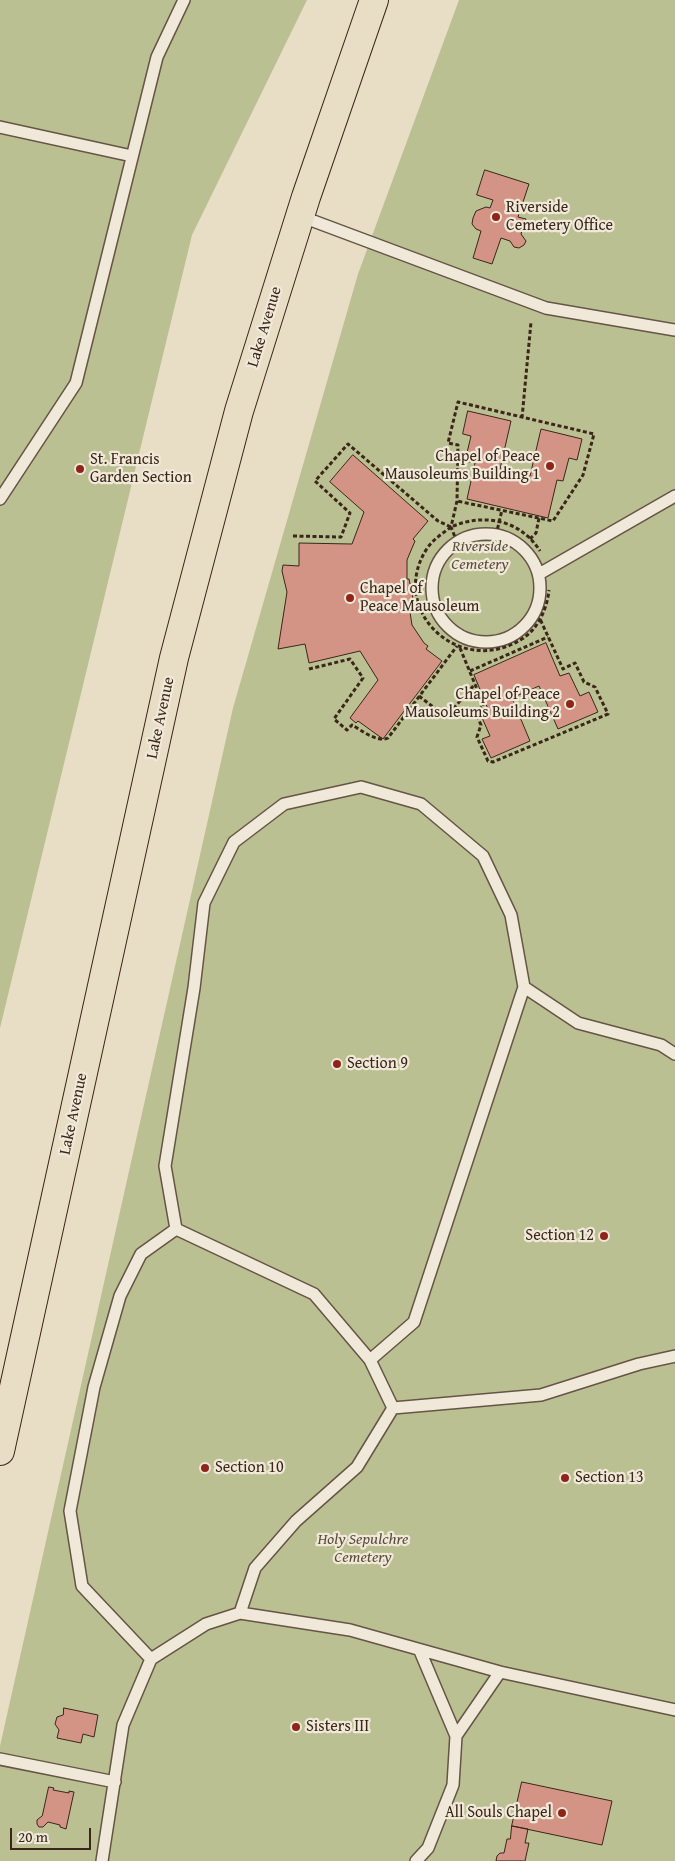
<!DOCTYPE html>
<html>
<head>
<meta charset="utf-8">
<style>
	body { margin:0 }
	#map { position:relative; width:675px; height:1861px; overflow:hidden; background:#e8ddc5; font-family:"Gentium Book Plus",serif }
	canvas { display:block }
	.scale { position:absolute; left:10px; top:1828px; width:81px; height:22px; box-sizing:border-box; border:2px solid #3b271a; border-top:0; padding-left:6px; font-size:15px; line-height:18px; white-space:nowrap; color:#3b271a; -webkit-text-stroke:4px #f0e9d9; paint-order:stroke }
</style>
</head>
<body>
<div id="map">
<canvas width="675" height="1861"></canvas>
<div class="scale">20 m</div>
</div>
<script>
const context = document.querySelector('canvas').getContext('2d');
context.lineJoin = 'round';
function paint(path, color) { context.fillStyle = color; context.fill(path, 'evenodd'); }
function stroke(path, color, width, dash) { context.strokeStyle = color; context.lineWidth = width; context.lineCap = dash ? 'butt' : 'round'; context.setLineDash(dash || []); context.stroke(path); }
function drawText(font, color, halo, rows, align = 'center') {
  context.font = font + ' "Gentium Book Plus",serif'; context.lineWidth = 4.5; context.setLineDash([]); context.textBaseline = 'middle'; context.strokeStyle = halo; context.fillStyle = color; for (const [text, x, y, turn = 0] of rows) {
    context.save(); context.translate(x, y); context.rotate((+turn || 0) * Math.PI / 180); context.textAlign = isNaN(turn) ? turn : align; if (halo) context.strokeText(text, 0, 0); context.fillText(text, 0, 0); context.restore();
  }
}
paint(new Path2D(`
	M0 0H307L192 235 0 1028Z
	M459 0H675V1861H0V1746L233 708 358 274Z`), '#bac092');
const building = new Path2D(`
	M485 170 529 184 518 217 526 219 521 234 526 241 524 245 519 248 514 247 510 241 501 238 492 264 473 258 481 231 476 229 472 224 473 218 476 211 486 207 490 208 493 200 477 195Z
	M468 411 511 421 500 469 530 476 541 429 582 439 577 460 569 458 563 481 557 480 548 518 467 499 475 463 465 461 471 436 463 434Z
	M353 455 428 521 413 539 415 541 407 560V579H409L410 584H412L413 603 409 606 412 625 424 643 428 646 426 649 442 661 383 739 358 721 356 723 350 718 378 680 360 651 309 663 305 644 278 649 287 592 282 571 283 565 299 566V543L352 544 364 512 330 482Z
	M546 643 560 676 569 673 580 696 589 692 598 712 558 729 539 686 512 698 530 741 491 758 482 739 490 736 480 713 488 709 474 675Z
	M64 1708 98 1715 94 1737 83 1734 81 1743 57 1738 59 1730 55 1724 57 1717 63 1715Z
	M522 1782 612 1801 602 1845 512 1826Z
	M49 1787 54 1788 53 1790 69 1793V1791L74 1792 66 1829 60 1827V1825L48 1822 43 1827H39L37 1824V1820L42 1816Z
	M512 1826 528 1829 525 1843H529L525 1861H496L497 1856 500 1853H504L507 1839H510Z`);
paint(building, '#d39485');
stroke(building, '#3b271a', 1);
const service = new Path2D(`
	M0 127 132 156
	M300 216 546 308 675 330
	M0 499 76 383 157 57 184 0
	M432 588a54 54 0 1 1 108 0a54 54 0 1 1-108 0Z
	M539 574 675 496
	M370 1360 414 1322 524 987
	M393 1408 541 1395 639 1364 675 1356
	M240 1613 255 1568 296 1521 357 1467 393 1408 370 1360 314 1294 176 1229 165 1166 194 988 204 903 234 842 284 804 361 787 421 804 483 856 511 915 524 987 578 1023 661 1045 675 1054
	M151 1659 82 1586 70 1511 94 1387 120 1296 141 1254 176 1229
	M456 1736 500 1672 675 1710
	M0 1759 115 1782
	M102 1861 123 1725 151 1659 206 1624 240 1613 350 1630 500 1672
	M416 1861 428 1848 453 1785 456 1736 420 1651`);
const primary = new Path2D(`
	M0 1451 174 658 239 411 306 197 374 0`);
stroke(service, '#665445', 14);
stroke(primary, '#3b271a', 30);
stroke(new Path2D(`
	M522 418 531 322
	M451 527C443 533 434 539 428 547 386 608 458 679 522 639 538 629 547 609 549 590
	M496 535 502 510
	M293 536 341 537 350 513 315 481 348 444 438 521 451 527C483 513 520 519 540 551
	M530 539 536 533 539 518
	M457 542 451 527 457 501 458 445 448 443 458 402 594 434 583 475 553 521 457 501
	M460 648 484 706 475 711 481 725 477 737 488 761 493 762 608 714 595 687 584 682 575 663 563 669 540 619
	M309 669 350 659 363 678 334 719 347 730 352 725C361 730 377 743 388 738L457 646
	M470 671 548 637
	M419 696 446 717 475 684`), '#3b271a', 3, [4, 2.5]);
stroke(service, '#f0e9d9', 11);
stroke(primary, '#e8ddc5', 28);
for (const [x, y, r, color] of [
	[496,217,5,"#8f2418"],
	[550,466,5,"#8f2418"],
	[80,469,5,"#8f2418"],
	[350,598,5,"#8f2418"],
	[570,704,5,"#8f2418"],
	[337,1064,5,"#8f2418"],
	[604,1236,5,"#8f2418"],
	[205,1468,5,"#8f2418"],
	[565,1478,5,"#8f2418"],
	[296,1727,5,"#8f2418"],
	[562,1813,5,"#8f2418"]
]) { const dot = new Path2D(); dot.arc(x, y, r, 0, 2 * Math.PI); context.fillStyle = color; context.fill(dot); stroke(dot, '#f0e9d9', 2); }
drawText('16px', '#3b271a', '#f0e9d9', [
	["Riverside",506,208],
	["Cemetery Office",506,226],
	["Chapel of Peace",540,457,"right"],
	["Mausoleums Building 1",540,475,"right"],
	["St. Francis",90,460],
	["Garden Section",90,478],
	["Chapel of",360,589],
	["Peace Mausoleum",360,607],
	["Chapel of Peace",560,695,"right"],
	["Mausoleums Building 2",560,713,"right"],
	["Section 9",347,1064],
	["Section 12",594,1236,"right"],
	["Section 10",215,1468],
	["Section 13",575,1478],
	["Sisters III",306,1727],
	["All Souls Chapel",552,1813,"right"]
], 'left');
drawText('16px', '#3b271a', '#f0e9d9', [
	["Lake Avenue",265,327,-73],
	["Lake Avenue",161,718,-78],
	["Lake Avenue",74,1114,-78]
]);
drawText('italic 16px', '#5b4d38', '#f0e9d9', [
	["Riverside",480,547],
	["Cemetery",480,565],
	["Holy Sepulchre",363,1540],
	["Cemetery",363,1558]
]);
</script>
</body>
</html>
